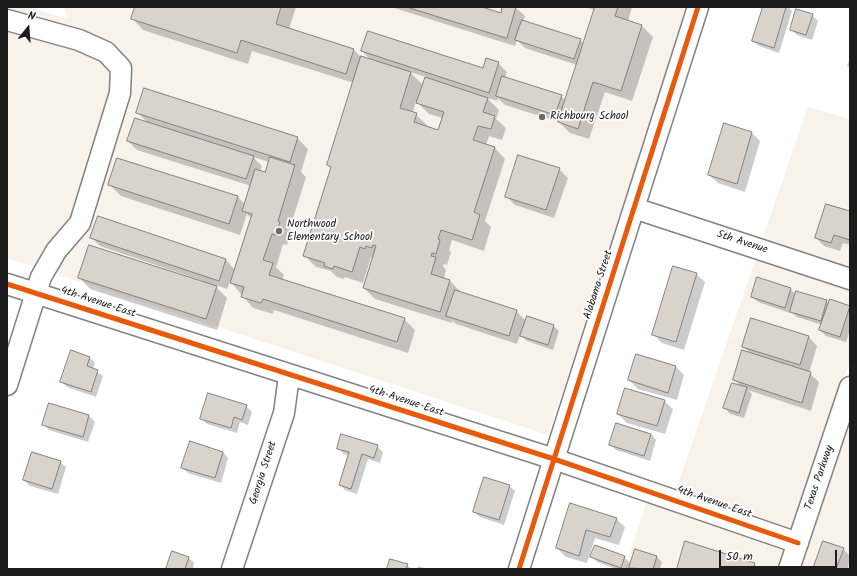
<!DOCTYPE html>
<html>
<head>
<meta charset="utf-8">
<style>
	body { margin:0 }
	#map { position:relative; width:857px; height:576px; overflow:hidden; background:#fff; font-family:Kalam,sans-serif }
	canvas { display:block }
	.frame { position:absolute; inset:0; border:8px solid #1c1c1c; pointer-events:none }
	.north { position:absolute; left:8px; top:8px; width:40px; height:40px; -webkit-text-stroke:3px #fff; paint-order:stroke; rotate:17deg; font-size:11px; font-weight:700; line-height:16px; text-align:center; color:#1c1c1c }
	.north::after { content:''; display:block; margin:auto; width:14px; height:18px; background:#1c1c1c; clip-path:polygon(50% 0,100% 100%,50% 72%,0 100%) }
	.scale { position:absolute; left:719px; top:550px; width:118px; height:18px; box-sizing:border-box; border:2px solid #1c1c1c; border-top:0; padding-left:5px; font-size:12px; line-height:14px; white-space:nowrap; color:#1c1c1c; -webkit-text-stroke:3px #fff; paint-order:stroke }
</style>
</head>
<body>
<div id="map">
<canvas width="857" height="576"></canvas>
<div class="frame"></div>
<div class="north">N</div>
<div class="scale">50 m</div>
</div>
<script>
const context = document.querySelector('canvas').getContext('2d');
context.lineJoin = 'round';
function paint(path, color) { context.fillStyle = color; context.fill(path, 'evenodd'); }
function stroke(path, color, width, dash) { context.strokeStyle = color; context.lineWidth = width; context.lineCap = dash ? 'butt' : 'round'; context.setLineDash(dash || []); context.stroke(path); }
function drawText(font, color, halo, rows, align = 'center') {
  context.font = font + ' Kalam,sans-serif'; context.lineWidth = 3.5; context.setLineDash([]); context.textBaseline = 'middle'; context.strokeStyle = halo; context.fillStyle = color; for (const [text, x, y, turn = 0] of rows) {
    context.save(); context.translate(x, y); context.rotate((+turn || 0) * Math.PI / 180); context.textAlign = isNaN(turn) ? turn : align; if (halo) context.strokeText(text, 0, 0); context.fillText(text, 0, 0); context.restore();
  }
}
paint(new Path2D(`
	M7 7H28L68 19 64 7H689L548 435 7 258Z
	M808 107 850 119V269L762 240Z
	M756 258 850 288V361L793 532 676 490Z
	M846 425 850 427V569H797Z
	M647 500 787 550 780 569H625Z`), '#f8f2eb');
paint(new Path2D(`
	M136 7H296L289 29 354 50 362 58 372 61 362 51 483 69 498 63 507 72 505 78 561 96 566 101 577 65 525 48 517 40 515 46 391 7H479L501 14 503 7H515L525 16 523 21 580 40 584 44 595 10 585 7H632L628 21 642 26 653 37 632 101 605 92 589 139 570 133 559 122 505 105 498 98 497 101 487 98 499 110 496 119 506 128 502 140 489 136 486 145 494 147 505 159 485 221 491 227 484 251 452 240 449 250 451 252 447 265 444 264 443 266 446 270 444 279 450 281 461 292 516 311 526 321 553 326 559 331 553 350 527 341 520 335 517 344 456 324 452 320V323L375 299 364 288 374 258 371 257 363 283 345 277 344 279 337 277 331 271 316 267 304 255 332 169 328 165 354 83 252 51 248 64 143 30 132 18ZM410 72 426 77 423 85ZM416 101 429 114 443 118 439 131 427 127V125L413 112Z
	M764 7H788L792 11 779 53 759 46 753 41Z
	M812 15 818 21 812 40 797 35 791 29Z
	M850 58V68L847 66Z
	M138 113 297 138 308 149 301 172 306 177 289 231 291 234 287 245 283 244 276 267 284 275 282 280 404 319 415 330 408 353 274 310 273 314 253 308 230 281 227 289 213 284 227 298 217 330 90 289 79 277 202 283 203 281 100 246 92 238 226 260 235 270 251 218 247 214 240 235 121 196 110 185 238 197 245 205 251 186 137 150 128 141 148 123ZM253 157 269 162 265 173 260 171 262 166Z
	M724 124 752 133 760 141 745 192 718 183 709 175Z
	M559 169 568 178 554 218 515 205 506 196Z
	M850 212V245L843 243 840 251 824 246 816 238Z
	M696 274 705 282 684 350 662 343 653 334Z
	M790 289 796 295 826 301 829 304 830 300 850 307V330L846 342 826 336 820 330 822 325 797 317 791 312 790 313 758 302 752 297Z
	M809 337 817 346 809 373 819 382 811 411 748 390 752 394 744 418 730 414 725 408 741 387 734 379 751 354 743 346Z
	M637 355 676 367 684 375 677 400 638 389 629 380Z
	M90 358 95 363 93 369 103 376 96 397 67 387 61 381Z
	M664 401 673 409 665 434 627 423 618 414Z
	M49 404 89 416 95 422 88 442 49 430 43 424Z
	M246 406 252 412 248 425 240 422 237 433 207 424 201 418Z
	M651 434 656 440 650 461 616 450 610 445Z
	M377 446 383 452 380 463 368 459 357 494 345 490 340 484 349 456 344 454 338 448Z
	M223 452 228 458 221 483 188 473 183 468Z
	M60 462 66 467 58 494 30 486 24 480Z
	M509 486 515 491 504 525 480 517 474 512Z
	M571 504 616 519 625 527 619 545 595 538 587 563 566 557 557 548Z
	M843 549 850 556 848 569H814Z
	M172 553 189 558 194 563 193 569H167Z
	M592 556 624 557 630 563 628 569H616L597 562Z
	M656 556 662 562 660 569 630 568Z
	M754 564 760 569H678Z
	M407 565 411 569H388Z
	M418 566 427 569H418Z`), '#0003');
const building = new Path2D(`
	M135 7H281L276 24 354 49 346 74 241 40 237 53 131 19Z
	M407 7H482L501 13 502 7H516L507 38Z
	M595 7H618L615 16 642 25 621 91 593 82 578 129 558 122Z
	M763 7H786L774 48 752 41Z
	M796 9 813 14 806 35 790 30Z
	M522 20 581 39 574 59 515 40Z
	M368 31 483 68 486 58 499 62 489 93 361 51Z
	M361 56 411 72 400 108 417 113 414 122 438 130 444 112 416 103 425 77 488 98 483 112 495 116 491 129 478 126 473 140 495 147 474 212 480 215 472 240 441 230 438 239 440 240 436 254 432 253 431 256 436 257 431 274 450 280 440 312 363 288 376 246 373 245 372 248 366 246 365 249 360 247 352 272 334 266 333 269 324 266 325 263 303 256 331 167 327 165Z
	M502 76 562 95 555 115 496 96Z
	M144 88 298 137 290 162 136 113Z
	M135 118 254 156 246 179 127 141Z
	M724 123 752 132 737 184 708 175Z
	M518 155 560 168 546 210 505 197Z
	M270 157 295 165 278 221 280 222 276 235 272 234 263 260 273 263 269 275 405 318 397 342 263 299 261 303 241 297 244 287 230 283 252 214 242 211 255 169 265 172Z
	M117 158 238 196 229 224 108 185Z
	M826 204 850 211V240L834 235 831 243 815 238Z
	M98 216 226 259 219 281 90 238Z
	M89 245 217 286 206 319 78 278Z
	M673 266 697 273 676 342 652 335Z
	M757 277 791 288 785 308 751 297Z
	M455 290 517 310 509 336 446 316Z
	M796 291 827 300 821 321 790 312Z
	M830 299 850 306 840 337 819 330Z
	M527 316 554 325 548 345 520 336Z
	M751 318 809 336 800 365 742 347Z
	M71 350 90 357 87 366 98 370 91 392 60 382Z
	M742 350 811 372 802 403 733 380Z
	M636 354 676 366 668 393 628 380Z
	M732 383 747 387 739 413 723 408Z
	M625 388 665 400 657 426 617 414Z
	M208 393 247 405 242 420 234 417 231 428 200 419Z
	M49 403 89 415 83 437 42 425Z
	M616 423 651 434 644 456 609 445Z
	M341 434 378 445 374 458 362 454 351 489 339 485 349 452 337 449Z
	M190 441 223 452 215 478 181 468Z
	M32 452 61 461 52 489 23 480Z
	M484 477 510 485 499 520 473 512Z
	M570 503 617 518 610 537 586 530 579 556 556 548Z
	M685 541 755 563 753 569H677Z
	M823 541 844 548 836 569H813Z
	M595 545 625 556 621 568 590 557Z
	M635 549 657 556 653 569 629 568Z
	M172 551 189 557 185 569H166Z
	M390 559 408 564 406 569H387Z`);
paint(building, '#dad3cb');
stroke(building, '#828282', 1);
const minor = new Path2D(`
	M7 20 79 40 106 52 121 68 120 93 80 223 56 251 41 277 7 385
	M634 208 850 279
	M7 284 554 459 798 543
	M232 569 284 413 289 376
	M519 569 698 7
	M789 569 850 387`);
stroke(minor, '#828282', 23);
stroke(minor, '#fff', 20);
stroke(new Path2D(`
	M7 284 554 459 798 543
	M519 569 698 7`), '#e8590c', 5);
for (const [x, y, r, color] of [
	[542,117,4,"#6b6b6b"],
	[279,231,4,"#6b6b6b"]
]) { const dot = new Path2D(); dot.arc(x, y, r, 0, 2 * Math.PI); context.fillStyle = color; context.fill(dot); stroke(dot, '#fff', 1.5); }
drawText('11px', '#1c1c1c', '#fff', [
	["Richbourg School",550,117],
	["Northwood",287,225],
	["Elementary School",287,238]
], 'left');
drawText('11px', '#1c1c1c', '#fff', [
	["5th Avenue",742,243,18],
	["Alabama Street",599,285,-72],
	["4th Avenue East",98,303,18],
	["4th Avenue East",406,402,18],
	["Georgia Street",264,473,-72],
	["Texas Parkway",820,478,-71],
	["4th Avenue East",714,503,19]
]);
</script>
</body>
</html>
